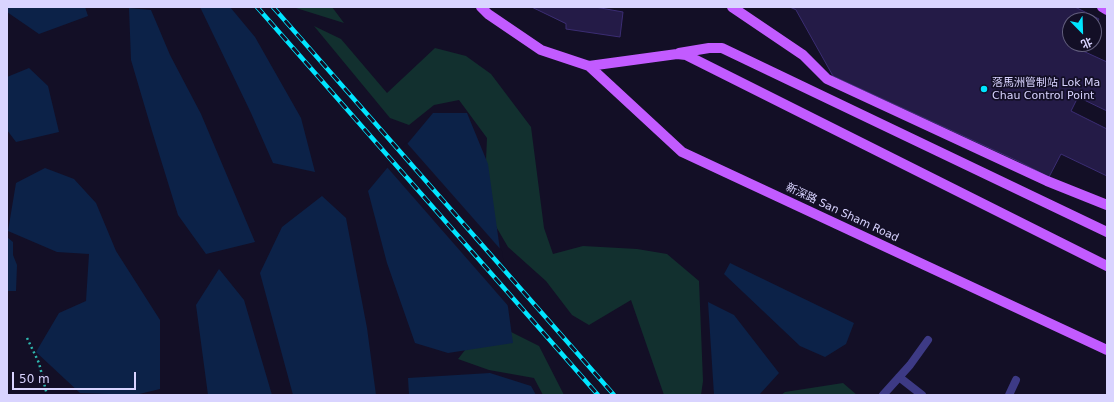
<!DOCTYPE html>
<html>
<head>
<meta charset="utf-8">
<style>
	body { margin:0 }
	#map { position:relative; width:1114px; height:402px; overflow:hidden; background:#130f26; font-family:"DejaVu Sans","Noto Sans SC",sans-serif }
	canvas { display:block }
	.frame { position:absolute; inset:0; border:8px solid #d9d4ff; pointer-events:none }
	.north { position:absolute; left:1062px; top:12px; width:40px; height:40px; box-sizing:border-box; background:#130f26; border:1px solid #625e7d; border-radius:50%; rotate:157deg; font-size:11px; font-weight:700; line-height:16px; text-align:center; color:#d9d4ff }
	.north::after { content:''; display:block; margin:auto; width:14px; height:18px; background:#00e5ff; clip-path:polygon(50% 0,100% 100%,50% 72%,0 100%) }
	.scale { position:absolute; left:12px; top:372px; width:124px; height:18px; box-sizing:border-box; border:2px solid #d9d4ff; border-top:0; padding-left:5px; font-size:12px; line-height:14px; white-space:nowrap; color:#d9d4ff; -webkit-text-stroke:3px #130f26; paint-order:stroke }
</style>
</head>
<body>
<div id="map">
<canvas width="1114" height="402"></canvas>
<div class="frame"></div>
<div class="north">北</div>
<div class="scale">50 m</div>
</div>
<script>
const context = document.querySelector('canvas').getContext('2d');
context.lineJoin = 'round';
function paint(path, color) { context.fillStyle = color; context.fill(path, 'evenodd'); }
function stroke(path, color, width, dash) { context.strokeStyle = color; context.lineWidth = width; context.lineCap = dash ? 'butt' : 'round'; context.setLineDash(dash || []); context.stroke(path); }
function drawText(font, color, halo, rows, align = 'center') {
  context.font = font + ' "DejaVu Sans","Noto Sans SC",sans-serif'; context.lineWidth = 3.5; context.setLineDash([]); context.textBaseline = 'middle'; context.strokeStyle = halo; context.fillStyle = color; for (const [text, x, y, turn = 0] of rows) {
    context.save(); context.translate(x, y); context.rotate((+turn || 0) * Math.PI / 180); context.textAlign = isNaN(turn) ? turn : align; if (halo) context.strokeText(text, 0, 0); context.fillText(text, 0, 0); context.restore();
  }
}
paint(new Path2D(`
	M295 7H332L344 23 296 8Z
	M314 26 341 39 387 93 435 48 466 56 491 74 531 127 544 228 553 254 583 246 637 249 667 254 699 281 703 381 701 395H664L631 300 589 325 572 315 546 281 508 247 484 206 487 138 459 100 434 105 409 125 390 118Z
	M503 328 539 346 564 395H543L534 378 489 370 458 359 476 336Z
	M843 383 857 395H781L785 392Z`), '#12302f');
paint(new Path2D(`
	M7 7H85L88 16 39 34 7 12Z
	M200 7H230L255 37 301 118 315 172 273 163 251 113Z
	M129 8 151 10 170 55 201 114 255 242 206 254 178 215 152 131 131 60Z
	M29 68 48 86 59 132 16 142 7 130V77Z
	M433 113H467L488 164 513 343 448 353 415 343 387 263 368 191Z
	M45 168 74 179 96 203 116 251 160 320V389L135 395 80 393 36 352 59 313 86 301 89 254 57 252 8 231 16 183Z
	M322 196 346 218 367 328 376 395H293L260 273 282 227Z
	M7 237 13 242V255L17 265 16 291H7Z
	M730 263 854 323 846 344 825 357 800 346 724 274Z
	M219 269 244 300 272 395H208L196 305Z
	M708 302 734 315 779 373 759 395H714Z
	M490 373 531 386 536 395H409L408 378Z`), '#0c2248');
paint(new Path2D(`
	M406 142 502 251 510 308 386 166Z`), '#130f26');
const building = new Path2D(`
	M532 7H595L623 12 620 37 566 29V24Z
	M790 7H1075L1099 19 1094 28V20H1070V44H1086L1083 51 1107 62V111L1078 97 1071 111 1107 129V176L1061 154 1049 177 1020 162 833 76 796 10Z`);
paint(building, '#241b47');
stroke(building, '#3b2d73', 1);
stroke(new Path2D(`
	M27 338 39 363 47 395`), '#2fb8b0', 2.5, [2, 3]);
stroke(new Path2D(`
	M899 377 922 395
	M883 395 910 365 928 340
	M1009 395 1016 380`), '#3d3a85', 8);
stroke(new Path2D(`
	M481 7 488 14 541 50 589 66 682 152 1107 350
	M732 7 803 55 827 79 1047 181 1107 205
	M1102 7 1107 10
	M679 53 709 48H722L1107 232
	M589 66 677 54 686 55 1107 266`), '#c25bff', 10);
const rail = new Path2D(`
	M257 7 598 395
	M273 7 614 395`);
stroke(rail, '#00e5ff', 4.5);
stroke(rail, '#130f26', 3, [9]);
for (const [x, y, r, color] of [
	[984,89,4,"#00e5ff"]
]) { const dot = new Path2D(); dot.arc(x, y, r, 0, 2 * Math.PI); context.fillStyle = color; context.fill(dot); stroke(dot, '#130f26', 1.5); }
drawText('11px', '#d9d4ff', '#130f26', [
	["落馬洲管制站 Lok Ma",992,83],
	["Chau Control Point",992,96]
], 'left');
drawText('11px', '#d9d4ff', '#130f26', [
	["新深路 San Sham Road",842,213,25]
]);
</script>
</body>
</html>
